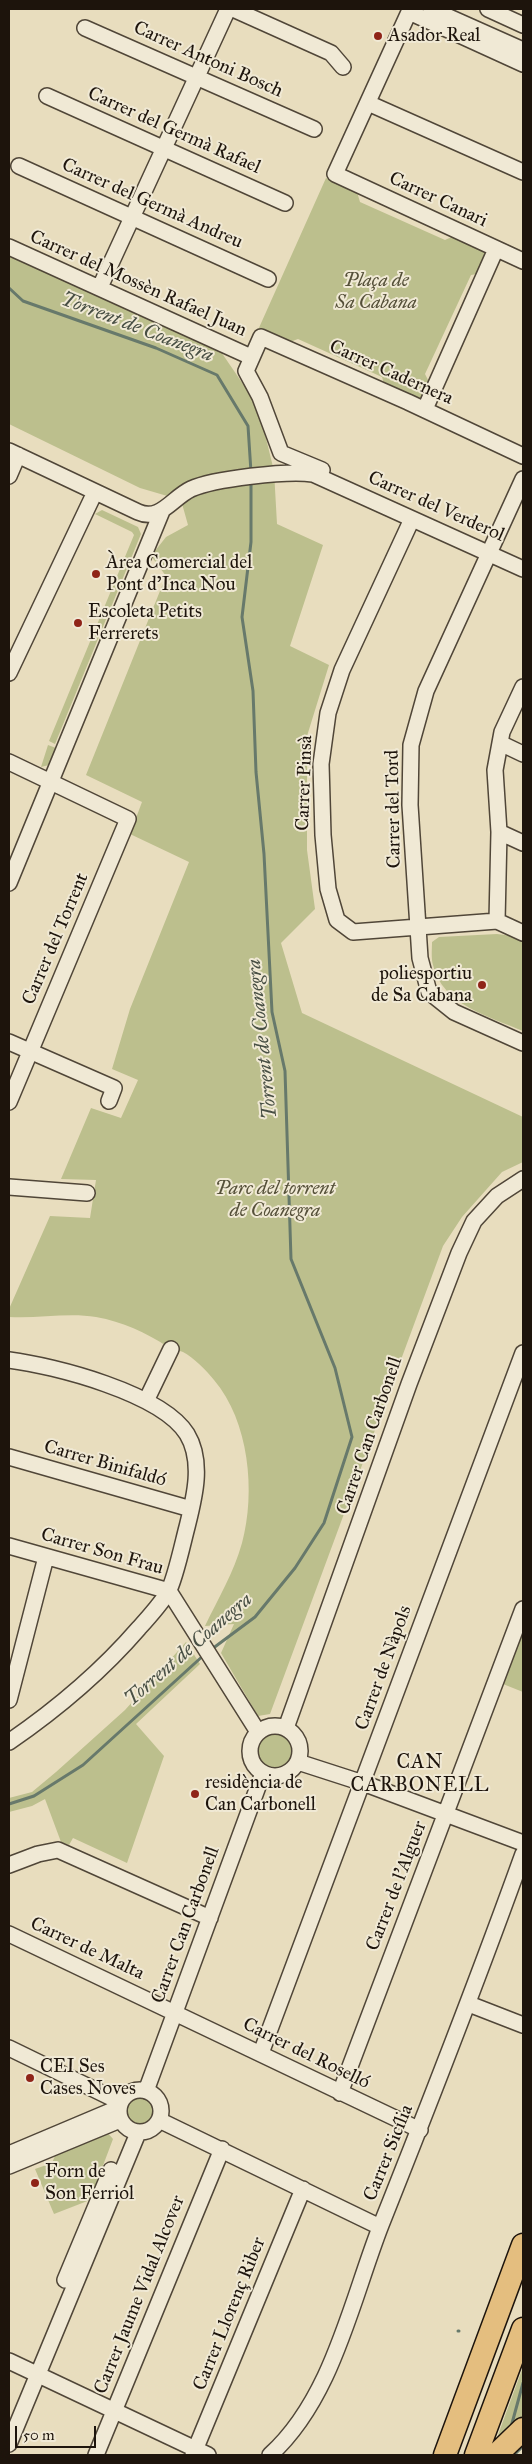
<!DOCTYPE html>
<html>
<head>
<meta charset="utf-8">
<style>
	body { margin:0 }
	#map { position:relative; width:532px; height:2464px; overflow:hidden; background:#e8ddbe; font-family:"IM FELL Great Primer",serif }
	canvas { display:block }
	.frame { position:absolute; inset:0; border:10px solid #1d140c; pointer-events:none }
	.scale { position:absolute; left:15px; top:2426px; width:81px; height:22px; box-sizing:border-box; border:2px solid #1d140c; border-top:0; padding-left:6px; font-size:15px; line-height:18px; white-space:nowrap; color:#1d140c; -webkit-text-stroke:4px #f0e9d5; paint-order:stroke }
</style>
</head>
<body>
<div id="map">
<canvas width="532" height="2464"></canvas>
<div class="frame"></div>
<div class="scale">50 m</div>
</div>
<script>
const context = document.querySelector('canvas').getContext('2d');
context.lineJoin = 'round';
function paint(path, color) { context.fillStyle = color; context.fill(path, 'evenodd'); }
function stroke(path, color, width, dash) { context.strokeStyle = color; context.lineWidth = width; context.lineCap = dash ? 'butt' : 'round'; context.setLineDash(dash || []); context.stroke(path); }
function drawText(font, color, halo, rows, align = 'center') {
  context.font = font + ' "IM FELL Great Primer",serif'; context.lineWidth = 4; context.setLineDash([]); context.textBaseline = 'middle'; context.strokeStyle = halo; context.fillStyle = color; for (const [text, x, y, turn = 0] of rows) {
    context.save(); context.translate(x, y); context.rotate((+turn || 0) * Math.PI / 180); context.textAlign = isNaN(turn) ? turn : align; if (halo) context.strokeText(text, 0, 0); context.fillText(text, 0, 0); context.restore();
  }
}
paint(new Path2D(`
	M326 178 357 192 360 202 445 240 454 236 483 250 485 253 477 274 471 275 425 374 429 382 424 396 419 399 384 384 382 377 298 339 287 343 258 330Z
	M9 256 217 346 258 406 274 471 277 524 323 545 290 646 329 665 307 736V850L315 909 281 943 302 1013 523 1117V1162L502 1172 462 1217 443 1246 270 1714 258 1716 221 1653 234 1624 205 1626C218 1599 234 1572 242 1543 256 1492 249 1421 214 1380 207 1371 193 1357 183 1352 178 1350 173 1350 168 1347 145 1332 123 1322 96 1317 68 1312 37 1319 9 1317V1309L50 1216 90 1218 96 1180 61 1179 91 1108 121 1118 138 1080 112 1069 130 1009 189 862 130 834 142 802 86 775 166 576 151 556 166 537 188 525 181 500 140 488 9 424Z
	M102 510 138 527 141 534 55 744 49 741 134 535 132 532 95 514Z
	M48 745 56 748 49 765 41 767Z
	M497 934 513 936 523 941V1031C491 1017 442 1005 433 965 431 958 432 949 432 942L439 937Z
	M523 1629V1692L503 1684Z
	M186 1642 200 1664 136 1724 164 1756 127 1863 73 1838 69 1845 61 1842 45 1799 32 1806 9 1812V1798L32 1792 56 1772 125 1710Z
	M255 1750a20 20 0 1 1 40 0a20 20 0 1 1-40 0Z
	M127 2110a14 14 0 1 1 28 0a14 14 0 1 1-28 0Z
	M105 2130 113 2139 90 2200 54 2214 35 2169 52 2163 57 2151Z
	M523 2367V2422L491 2454Z`), '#bcbf8d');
stroke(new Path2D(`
	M9 288 23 301 156 348 217 375 248 426 251 472
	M212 1649 255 1617 295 1568 324 1523 352 1437 335 1368 291 1259 285 1071 272 1012 264 854 256 772 253 691 242 617 251 542V481
	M9 1804 34 1796 83 1765 205 1654
	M458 2331H459
	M511 2427 523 2383
	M514 2455 523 2446`), '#67796b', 3);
const minor = new Path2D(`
	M233 9 331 53 343 67
	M431 9 523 50
	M488 9 523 25
	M85 28 314 129
	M523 64 409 12 335 174 523 261
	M47 96 285 203
	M368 103 523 172
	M19 166 268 279
	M9 247 251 357
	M100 287 228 9
	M425 409 496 249
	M9 451 138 512C160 522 172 498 191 489 213 479 288 470 313 474L523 569
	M322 470 281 453 260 397 246 371 261 337 408 402 523 456
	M9 476 18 455
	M523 479 426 691 411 745 410 805 420 958 429 992 454 1012 523 1043
	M412 519 342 670 328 713 321 764 323 835 328 889 337 920 353 932 497 921 523 933
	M9 673 95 492
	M500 743 523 754
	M9 762 128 819 9 1102
	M499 832 523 843
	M9 883 162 511
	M497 921 499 832 495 770 502 732 523 687
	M9 1042 114 1088 109 1101
	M9 1187 87 1193
	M9 1360C55 1366 161 1393 187 1434 204 1462 194 1499 187 1527 183 1542 175 1580 168 1592 160 1605 149 1617 139 1628 101 1672 57 1709 9 1742
	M146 1401 171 1349
	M9 1457 191 1509
	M9 1546 169 1591 258 1732
	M9 1700 46 1557
	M250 1751a25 25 0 1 1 50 0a25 25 0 1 1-50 0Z
	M286 1728 409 1384 459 1253 474 1221 497 1196 523 1179
	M298 1762 363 1783 523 1843
	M9 1865 38 1854 58 1850 210 1918
	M9 1934 420 2130
	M469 2004 523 2025
	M9 2048 120 2102
	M261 2053 523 1353
	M119 2111a21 21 0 1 1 42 0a21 21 0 1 1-42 0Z
	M146 2091 263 1773
	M340 2093 523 1609
	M159 2120 380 2227
	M9 2154 118 2108
	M9 2166 120 2120
	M65 2280 111 2170
	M9 2361 208 2455
	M9 2444 138 2133
	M96 2455 222 2149
	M193 2455 303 2189
	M270 2455C332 2399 351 2302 381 2225 430 2102 478 1979 523 1854`);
const highway = new Path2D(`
	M445 2455 523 2245
	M476 2455 523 2329
	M496 2455 523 2429`);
stroke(minor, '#504638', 18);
stroke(highway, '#1d140c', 25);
stroke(minor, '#f0e9d5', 15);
stroke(highway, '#e4be7f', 22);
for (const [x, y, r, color] of [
	[378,36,5,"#8f2418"],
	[96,574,5,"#8f2418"],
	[78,623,5,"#8f2418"],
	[482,985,5,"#8f2418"],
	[195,1794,5,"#8f2418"],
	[30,2078,5,"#8f2418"],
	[35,2183,5,"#8f2418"]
]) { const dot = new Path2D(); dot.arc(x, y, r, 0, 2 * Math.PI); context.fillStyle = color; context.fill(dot); stroke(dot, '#f0e9d5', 2); }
drawText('19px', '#1d140c', '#f0e9d5', [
	["Asador Real",388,36],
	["Àrea Comercial del",106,563],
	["Pont d'Inca Nou",106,585],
	["Escoleta Petits",88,612],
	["Ferrerets",88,634],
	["poliesportiu",472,974,"right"],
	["de Sa Cabana",472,996,"right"],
	["residència de",205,1783],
	["Can Carbonell",205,1805],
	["CEI Ses",40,2067],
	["Cases Noves",40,2089],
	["Forn de",45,2172],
	["Son Ferriol",45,2194]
], 'left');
drawText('19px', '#1d140c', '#f0e9d5', [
	["Carrer Antoni Bosch",208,60,24],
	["Carrer del Germà Rafael",174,131,24],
	["Carrer Canari",438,200,25],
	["Carrer del Germà Andreu",152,204,24],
	["Carrer del Mossèn Rafael Juan",138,284,24],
	["Carrer Cadernera",391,373,24],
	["Carrer del Verderol",436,507,24],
	["Carrer Pinsà",305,783,-88],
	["Carrer del Tord",394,809,-91],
	["Carrer del Torrent",56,939,-67],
	["Carrer Can Carbonell",370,1436,-71],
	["Carrer Binifaldó",105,1464,16],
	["Carrer Son Frau",102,1552,16],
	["Carrer de Nàpols",384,1668,-70],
	["Carrer de l'Alguer",397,1886,-69],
	["Carrer Can Carbonell",186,1925,-70],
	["Carrer de Malta",87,1949,25],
	["Carrer del Roselló",306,2054,26],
	["Carrer Sicília",389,2153,-68],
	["Carrer Jaume Vidal Alcover",140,2295,-68],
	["Carrer Llorenç Riber",230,2314,-68]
]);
drawText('italic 19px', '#555039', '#f0e9d5', [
	["Plaça de",376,281],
	["Sa Cabana",376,303],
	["Parc del torrent",275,1189],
	["de Coanegra",275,1211]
]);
drawText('italic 20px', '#484f44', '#f0e9d5', [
	["Torrent de Coanegra",137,328,21],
	["Torrent de Coanegra",263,1039,-96],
	["Torrent de Coanegra",189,1650,-41]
]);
context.letterSpacing = '1px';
drawText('20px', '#1d140c', '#f0e9d5', [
	["CAN",420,1763],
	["CARBONELL",420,1786]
]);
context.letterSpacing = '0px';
</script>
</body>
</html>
